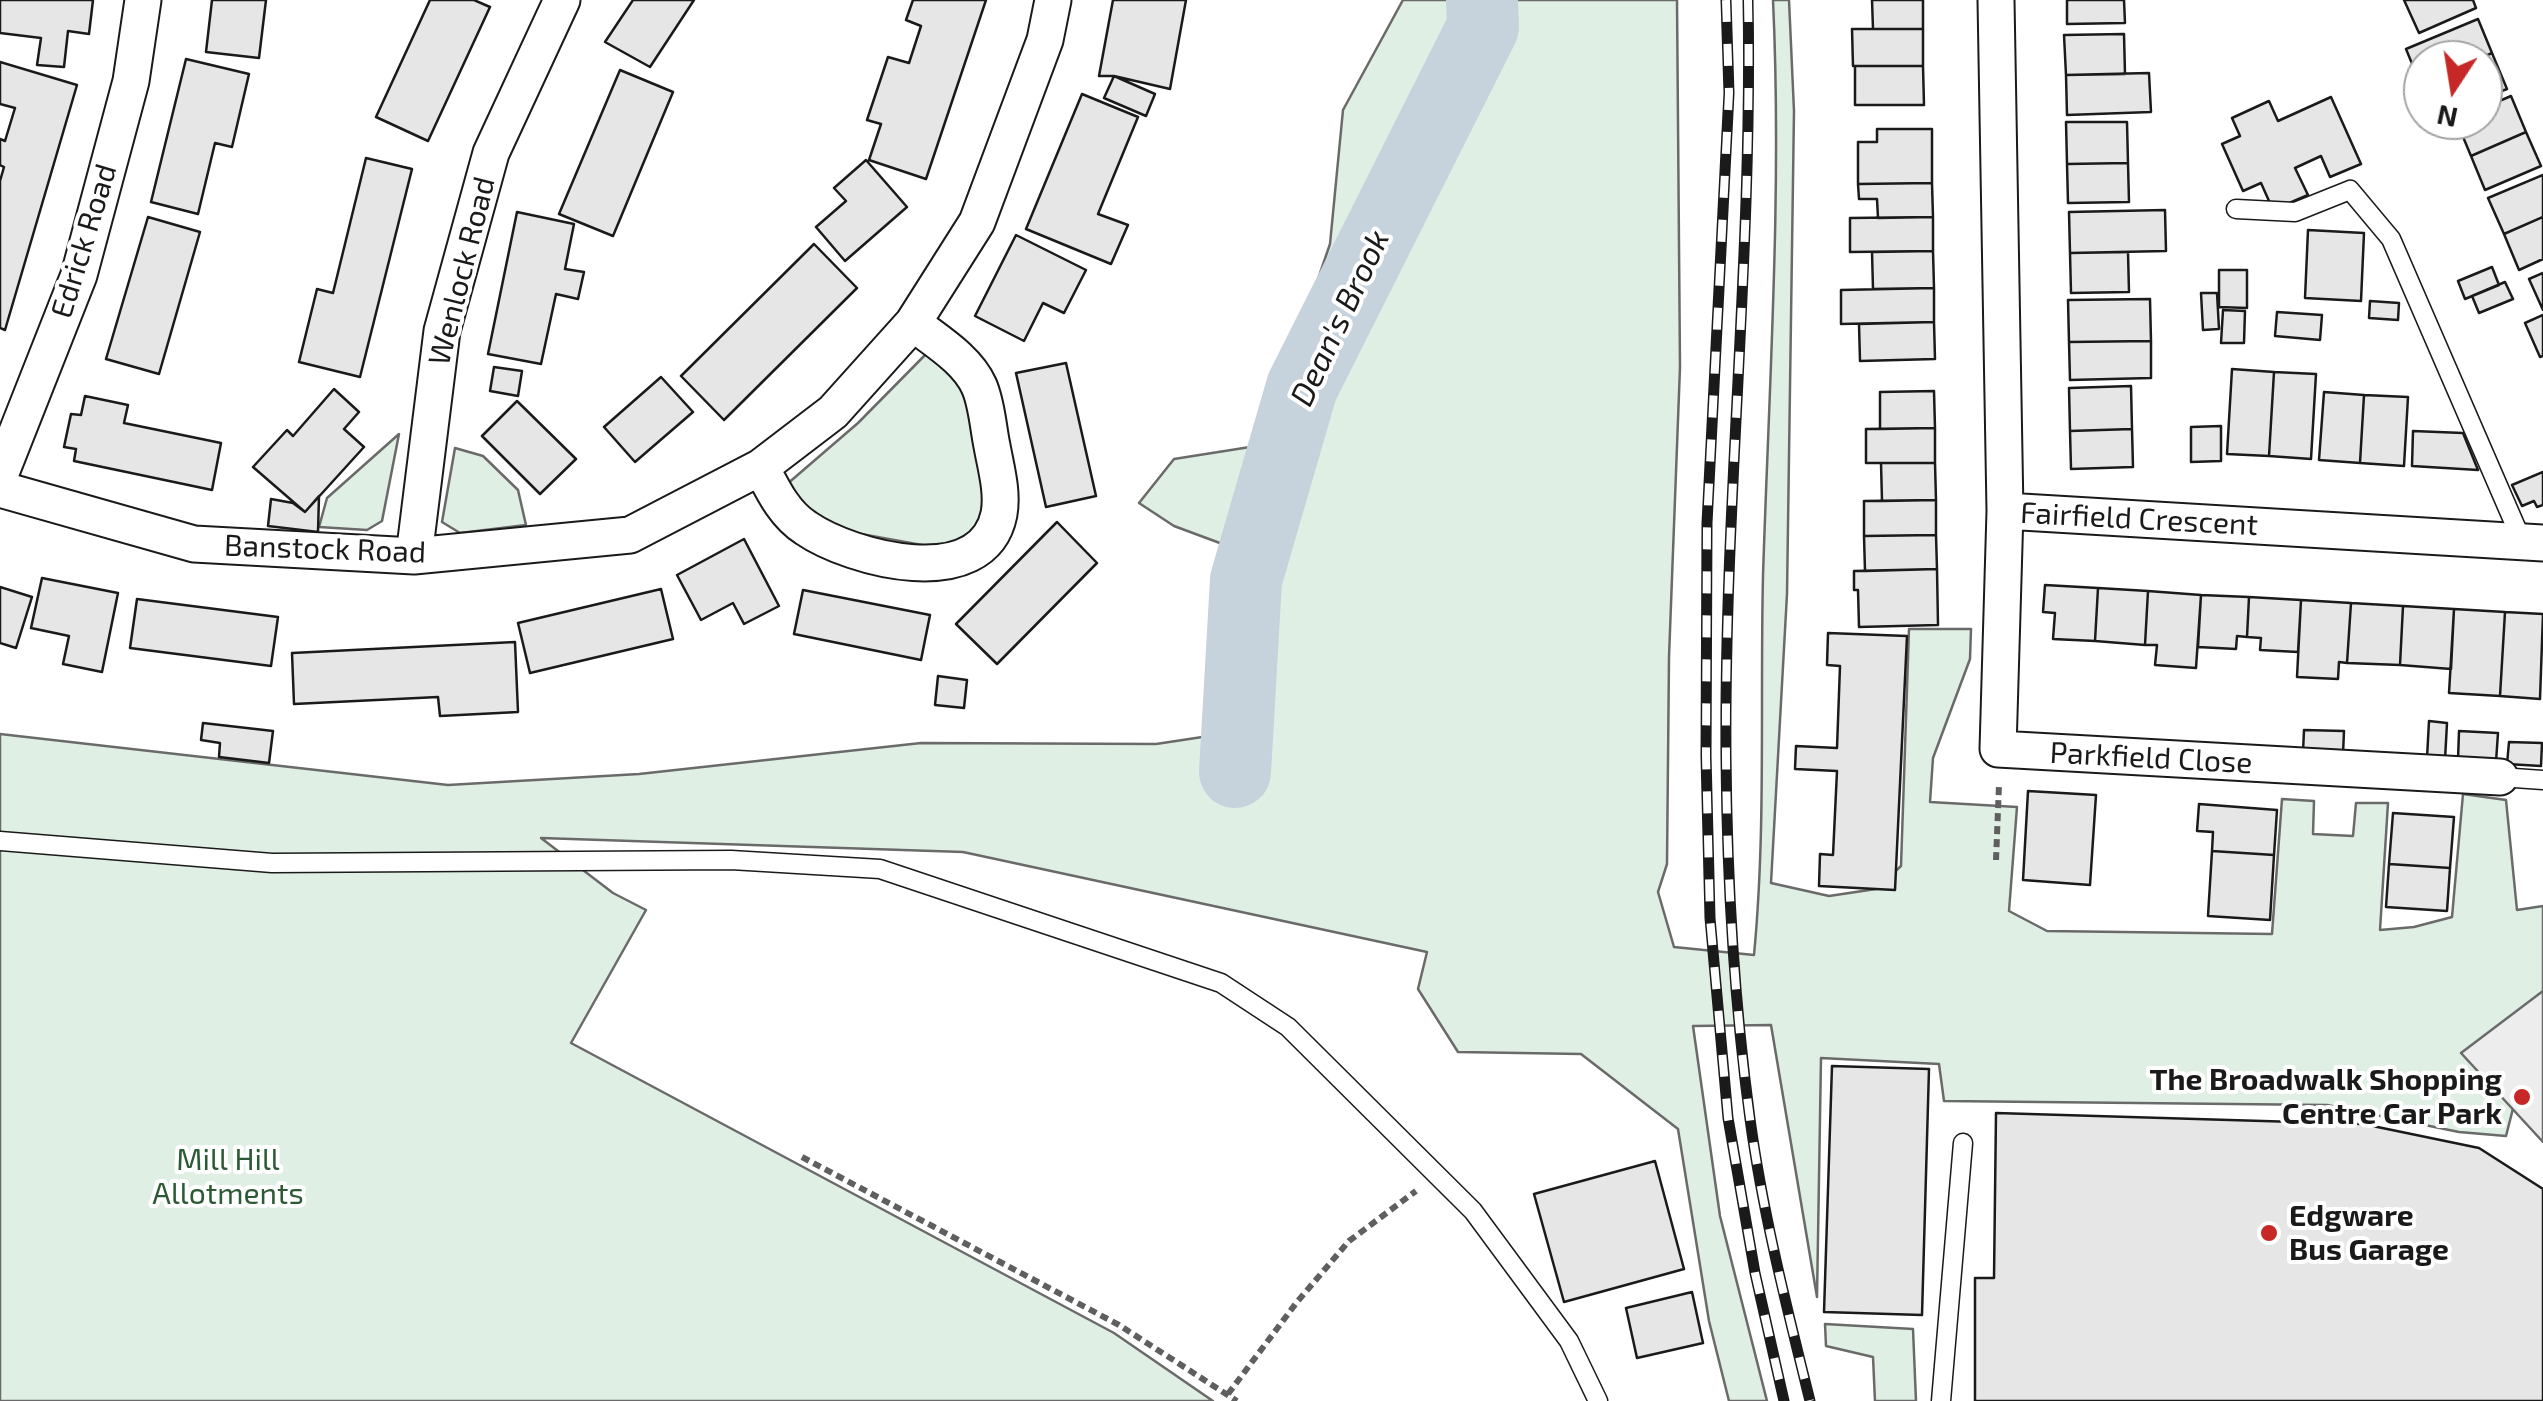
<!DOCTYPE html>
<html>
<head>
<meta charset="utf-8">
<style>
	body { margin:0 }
	#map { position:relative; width:2543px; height:1401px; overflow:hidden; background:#fff; font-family:"Exo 2",sans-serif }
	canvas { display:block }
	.north { position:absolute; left:2403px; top:40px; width:100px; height:100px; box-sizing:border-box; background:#fff; border:2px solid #a3a3a3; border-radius:50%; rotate:192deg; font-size:28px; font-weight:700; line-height:40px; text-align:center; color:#1a1a1a }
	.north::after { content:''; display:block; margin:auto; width:35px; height:45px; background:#c62828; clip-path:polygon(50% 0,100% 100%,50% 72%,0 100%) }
</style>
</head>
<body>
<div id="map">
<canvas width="2543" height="1401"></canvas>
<div class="north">N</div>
</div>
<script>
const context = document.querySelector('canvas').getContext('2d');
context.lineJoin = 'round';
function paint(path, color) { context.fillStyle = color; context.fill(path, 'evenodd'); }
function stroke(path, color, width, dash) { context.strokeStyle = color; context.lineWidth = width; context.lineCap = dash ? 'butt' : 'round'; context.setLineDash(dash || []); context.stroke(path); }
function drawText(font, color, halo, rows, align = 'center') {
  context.font = font + ' "Exo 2",sans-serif'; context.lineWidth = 8; context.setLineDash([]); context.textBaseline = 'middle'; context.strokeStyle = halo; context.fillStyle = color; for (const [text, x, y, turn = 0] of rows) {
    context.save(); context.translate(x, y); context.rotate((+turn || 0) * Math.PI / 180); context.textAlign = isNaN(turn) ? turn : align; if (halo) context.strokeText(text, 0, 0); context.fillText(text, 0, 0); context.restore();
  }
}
const green = new Path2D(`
	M1403 0H1677L1680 367 1669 657 1667 864 1658 892 1674 947 1754 955C1766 829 1760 703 1763 576 1769 385 1782 192 1773 0H1789L1794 111 1787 594 1771 883 1829 896 1876 889 1901 866 1909 629H1971L1970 659 1933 758 1930 802 2017 807 2009 911 2047 931 2272 934 2282 799 2314 801 2313 834 2353 836 2356 803H2388L2380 930 2414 927 2452 917 2463 794 2506 800 2517 910 2543 906V1032L2520 1081 2506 1136 2459 1132 2327 1105 1944 1101 1939 1064 1821 1058 1817 1297 1771 1025 1693 1026 1720 1216 1767 1401H1729L1709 1321 1678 1129 1581 1054 1458 1052 1418 989 1427 952 963 852 541 838 613 893 646 910 571 1043 1114 1333 1213 1401H0V734L448 785 639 774 921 743 1156 744 1209 736 1235 620 1244 552 1174 526 1139 503 1174 459 1250 447 1290 361 1330 244 1343 110Z
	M930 350 973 400 989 494 981 525 944 549 828 528 786 485 858 423Z
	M399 434 382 521 367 530 319 527 327 498Z
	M455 448 483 456 518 490 526 525 460 533 442 522Z
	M1825 1324 1913 1329 1916 1401H1875L1873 1357 1826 1346Z`);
paint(green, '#e0efe3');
stroke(green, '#6a6a6a', 2.5);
const parking = new Path2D(`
	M2543 991V1142L2461 1053Z`);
paint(parking, '#ededed');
stroke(parking, '#6a6a6a', 2.5);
stroke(new Path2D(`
	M1235 772 1246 580 1302 387 1483 27 1482 0`), '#c6d2dc', 72);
const building = new Path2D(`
	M0 0H93L89 34 68 31 64 67 37 65 41 38 0 33Z
	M212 0H266L259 58 206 52Z
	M430 0H474L490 7 428 141 376 117Z
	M633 0H694L650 67 605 42Z
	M913 0H986L926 179 869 160 881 124 867 120 888 57 909 63 921 26 906 20Z
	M1113 0H1186L1170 89 1114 76H1099Z
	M1872 0H1923V29H1873Z
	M2067 0H2124L2125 23 2067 24Z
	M2404 0H2473L2476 8 2419 33Z
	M2478 19 2492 53 2476 60H2423V82L2420 83 2406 49Z
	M1852 29H1923V66H1853Z
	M2124 34 2125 74 2066 75 2064 35Z
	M2492 53 2507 89 2483 98V60H2476Z
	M186 59 249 74 232 147 215 143 198 214 151 202Z
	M0 62 77 85 5 330 0 328V181L4 167 0 165V139L5 141 15 108 0 104Z
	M1855 66H1923L1924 105H1855Z
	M620 70 673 92 613 236 559 214Z
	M2149 73 2151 112 2067 115 2066 75Z
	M1114 76 1155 94 1146 116 1104 98Z
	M1082 94 1138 117 1098 214 1128 225 1111 264 1026 229Z
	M2511 96 2526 132 2471 156 2456 120H2483V108Z
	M2331 97 2361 164 2330 177 2321 156 2295 168 2308 195 2273 210 2261 183 2243 191 2222 144 2240 136 2232 118 2269 101 2278 121Z
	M2066 122H2127L2128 163 2067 164Z
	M1877 129H1932V183L1858 184V142H1877Z
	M2526 132 2541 166 2485 190 2471 156Z
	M366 158 412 169 360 377 299 362 317 289 333 293Z
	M866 160 907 207 845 261 816 227 846 201 834 188Z
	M2128 163 2129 202 2068 203 2067 164Z
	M2543 175V217L2504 234 2488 198Z
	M1932 183 1933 217 1878 218 1877 199H1859L1858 184Z
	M2165 210 2166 251 2070 253 2069 212Z
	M517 212 574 224 565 269 584 272 578 299 556 294 541 364 488 354Z
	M148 217 200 232 159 374 106 359Z
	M1933 217V251L1850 252V218Z
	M2543 217V259L2519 270 2504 234Z
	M2308 230 2364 233 2361 301 2305 298Z
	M1016 235 1086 270 1064 313 1043 303 1024 341 975 316Z
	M814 244 857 288 724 420 681 376Z
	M1933 251 1934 288 1873 289 1872 252Z
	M2128 252 2129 292 2071 293 2070 253Z
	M2492 267 2499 285 2465 299 2458 281Z
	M2219 270H2247V308L2219 307Z
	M2543 273V310L2529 279Z
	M2505 282 2513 299 2479 313 2472 296Z
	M1934 288V322L1841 324V290Z
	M2201 293H2217L2219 329 2203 330Z
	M2150 299 2151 341 2069 342 2068 300Z
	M2370 301 2399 303 2398 320 2369 318Z
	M2223 310 2245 311 2244 343H2221Z
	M2277 312 2322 315 2320 340 2275 336Z
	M2543 315V356L2540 357 2525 323Z
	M1934 322 1935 359 1860 361 1859 324Z
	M2151 341V378L2070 380 2069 342Z
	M1066 363 1096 496 1046 507 1016 373Z
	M494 367 522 371 518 396 490 391Z
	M2232 369 2274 372 2269 456 2227 454Z
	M2274 372 2316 374 2311 459 2269 456Z
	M661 377 693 412 635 462 604 427Z
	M2131 386 2132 429 2070 431 2069 388Z
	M334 389 359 412 344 429 364 447 305 512 253 467 287 430 293 436Z
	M1934 391 1935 428 1880 429V392Z
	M2324 392 2364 395 2360 463 2319 460Z
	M2364 395 2408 397 2404 466 2360 463Z
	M85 396 128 405 124 423 221 443 212 490 74 461 76 449 64 447 71 414 81 415Z
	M517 401 576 459 540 494 482 436Z
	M2221 426V461L2191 462V427Z
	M1935 428V463H1866V429Z
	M2132 429 2133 467 2071 469 2070 431Z
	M2413 431 2463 433 2478 470 2412 466Z
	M1881 463H1935L1936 500 1882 501Z
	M2543 472V505L2537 507 2534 501 2522 506 2512 485Z
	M319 496 318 532 268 526 271 499 293 503 305 512Z
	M1936 500V535L1864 536V501Z
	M1057 522 1097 563 997 664 956 624Z
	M1936 535 1937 569 1865 571 1864 536Z
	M744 539 779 606 744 624 733 603 701 620 677 575Z
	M1937 569 1938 625 1859 627 1858 590H1854V571Z
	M42 578 118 593 102 672 63 664 69 636 31 628Z
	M2045 585 2098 588 2095 641 2053 639 2055 613 2043 612Z
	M0 587 32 597 16 648 0 643Z
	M2098 588 2148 591 2145 645 2095 641Z
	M661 589 673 639 530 673 518 623Z
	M803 590 930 615 921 660 794 634Z
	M2148 591 2201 595 2196 668 2155 665 2157 645H2145Z
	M2201 595 2249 597 2247 637 2237 636 2236 649 2198 647Z
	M2249 597 2301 600 2298 652 2260 650 2261 638 2247 637Z
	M137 599 278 617 271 666 130 648Z
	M2301 600 2351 603 2347 663 2339 662 2338 679 2297 677Z
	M2351 603 2403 606 2400 665 2347 663Z
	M2403 606 2454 609 2451 669 2400 665Z
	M2454 609 2505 612 2500 696 2449 693Z
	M2505 612 2543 614 2540 699 2500 696Z
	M1828 633 1907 636 1895 890 1819 886 1820 854 1833 855 1837 771 1795 769 1796 746 1837 748 1840 666 1827 665Z
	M515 642 518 712 440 716 438 697 294 704 292 653Z
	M938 676 967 680 964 708 935 705Z
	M2429 721 2447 723 2445 760 2427 758Z
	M203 723 273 731 269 763 219 757 220 743 201 740Z
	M2304 730 2344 731 2343 754 2303 752Z
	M2459 731 2498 733 2496 762 2458 760Z
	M2509 742 2542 743 2541 766 2507 764Z
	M2028 791 2096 795 2090 885 2023 880Z
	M2199 804 2277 810 2274 855 2212 851 2213 832 2197 831Z
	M2393 813 2454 817 2450 868 2389 864Z
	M2212 851 2274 855 2270 920 2208 916Z
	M2389 864 2450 868 2447 911 2386 907Z
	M1832 1066 1929 1069 1922 1315 1824 1312Z
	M1996 1113 2363 1124 2479 1148 2543 1189V1401H1975V1278H1994Z
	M1655 1161 1684 1269 1564 1302 1534 1194Z
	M1692 1292 1703 1343 1637 1358 1626 1308Z`);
paint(building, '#e6e6e6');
stroke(building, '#1a1a1a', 2.5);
const service = new Path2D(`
	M2236 209 2295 212 2350 190 2391 239 2522 541
	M2500 777 2543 780
	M0 841 272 863 731 860 880 869 1221 983 1288 1027 1473 1211 1569 1341 1598 1401
	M1941 1401 1963 1143`);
const minor = new Path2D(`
	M1996 0 2005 511 2543 543
	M761 467C773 490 784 514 806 528 851 559 983 594 999 514 1003 492 996 468 992 446 988 427 987 404 979 386 967 359 936 341 913 323
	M0 475 79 275 131 81 143 0
	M0 489 194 544 414 556 630 535 761 467 833 412 913 323 977 222 1045 40 1053 0
	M2005 511 1998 749 2500 777
	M414 556 442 331 491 153 562 0`);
stroke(service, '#1a1a1a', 21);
stroke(minor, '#1a1a1a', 39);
stroke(new Path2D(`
	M1996 860 1999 785
	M802 1157 1119 1325 1237 1401
	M1228 1394 1297 1302 1349 1241 1416 1191`), '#5f5f5f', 6, [8, 5]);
stroke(service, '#fff', 18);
stroke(minor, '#fff', 35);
const rail = new Path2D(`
	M1726 0 1729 93 1707 523 1706 756 1710 918 1728 1118 1755 1273 1784 1401
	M1748 0C1753 252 1724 504 1726 757 1727 878 1734 1000 1750 1119 1763 1215 1787 1308 1810 1401`);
stroke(rail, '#1a1a1a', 11);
stroke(rail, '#fff', 8, [22]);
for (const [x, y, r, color] of [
	[2522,1097,10,"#c62828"],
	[2269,1233,10,"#c62828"]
]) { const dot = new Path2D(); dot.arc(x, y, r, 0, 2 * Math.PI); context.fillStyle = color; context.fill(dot); stroke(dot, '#fff', 4); }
drawText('30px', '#1a1a1a', '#fff', [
	["Edrick Road",84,241,-73],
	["Wenlock Road",462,271,-76],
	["Fairfield Crescent",2139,519,3],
	["Banstock Road",325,549,2],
	["Parkfield Close",2151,758,3]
]);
drawText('bold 30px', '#1a1a1a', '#fff', [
	["The Broadwalk Shopping",2502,1080],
	["Centre Car Park",2502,1114],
	["Edgware",2289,1216,"left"],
	["Bus Garage",2289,1250,"left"]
], 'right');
drawText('30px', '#2b5a34', '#fff', [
	["Mill Hill",228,1160],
	["Allotments",228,1194]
]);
drawText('italic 32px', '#1a1a1a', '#fff', [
	["Dean's Brook",1340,318,-65]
]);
</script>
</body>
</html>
